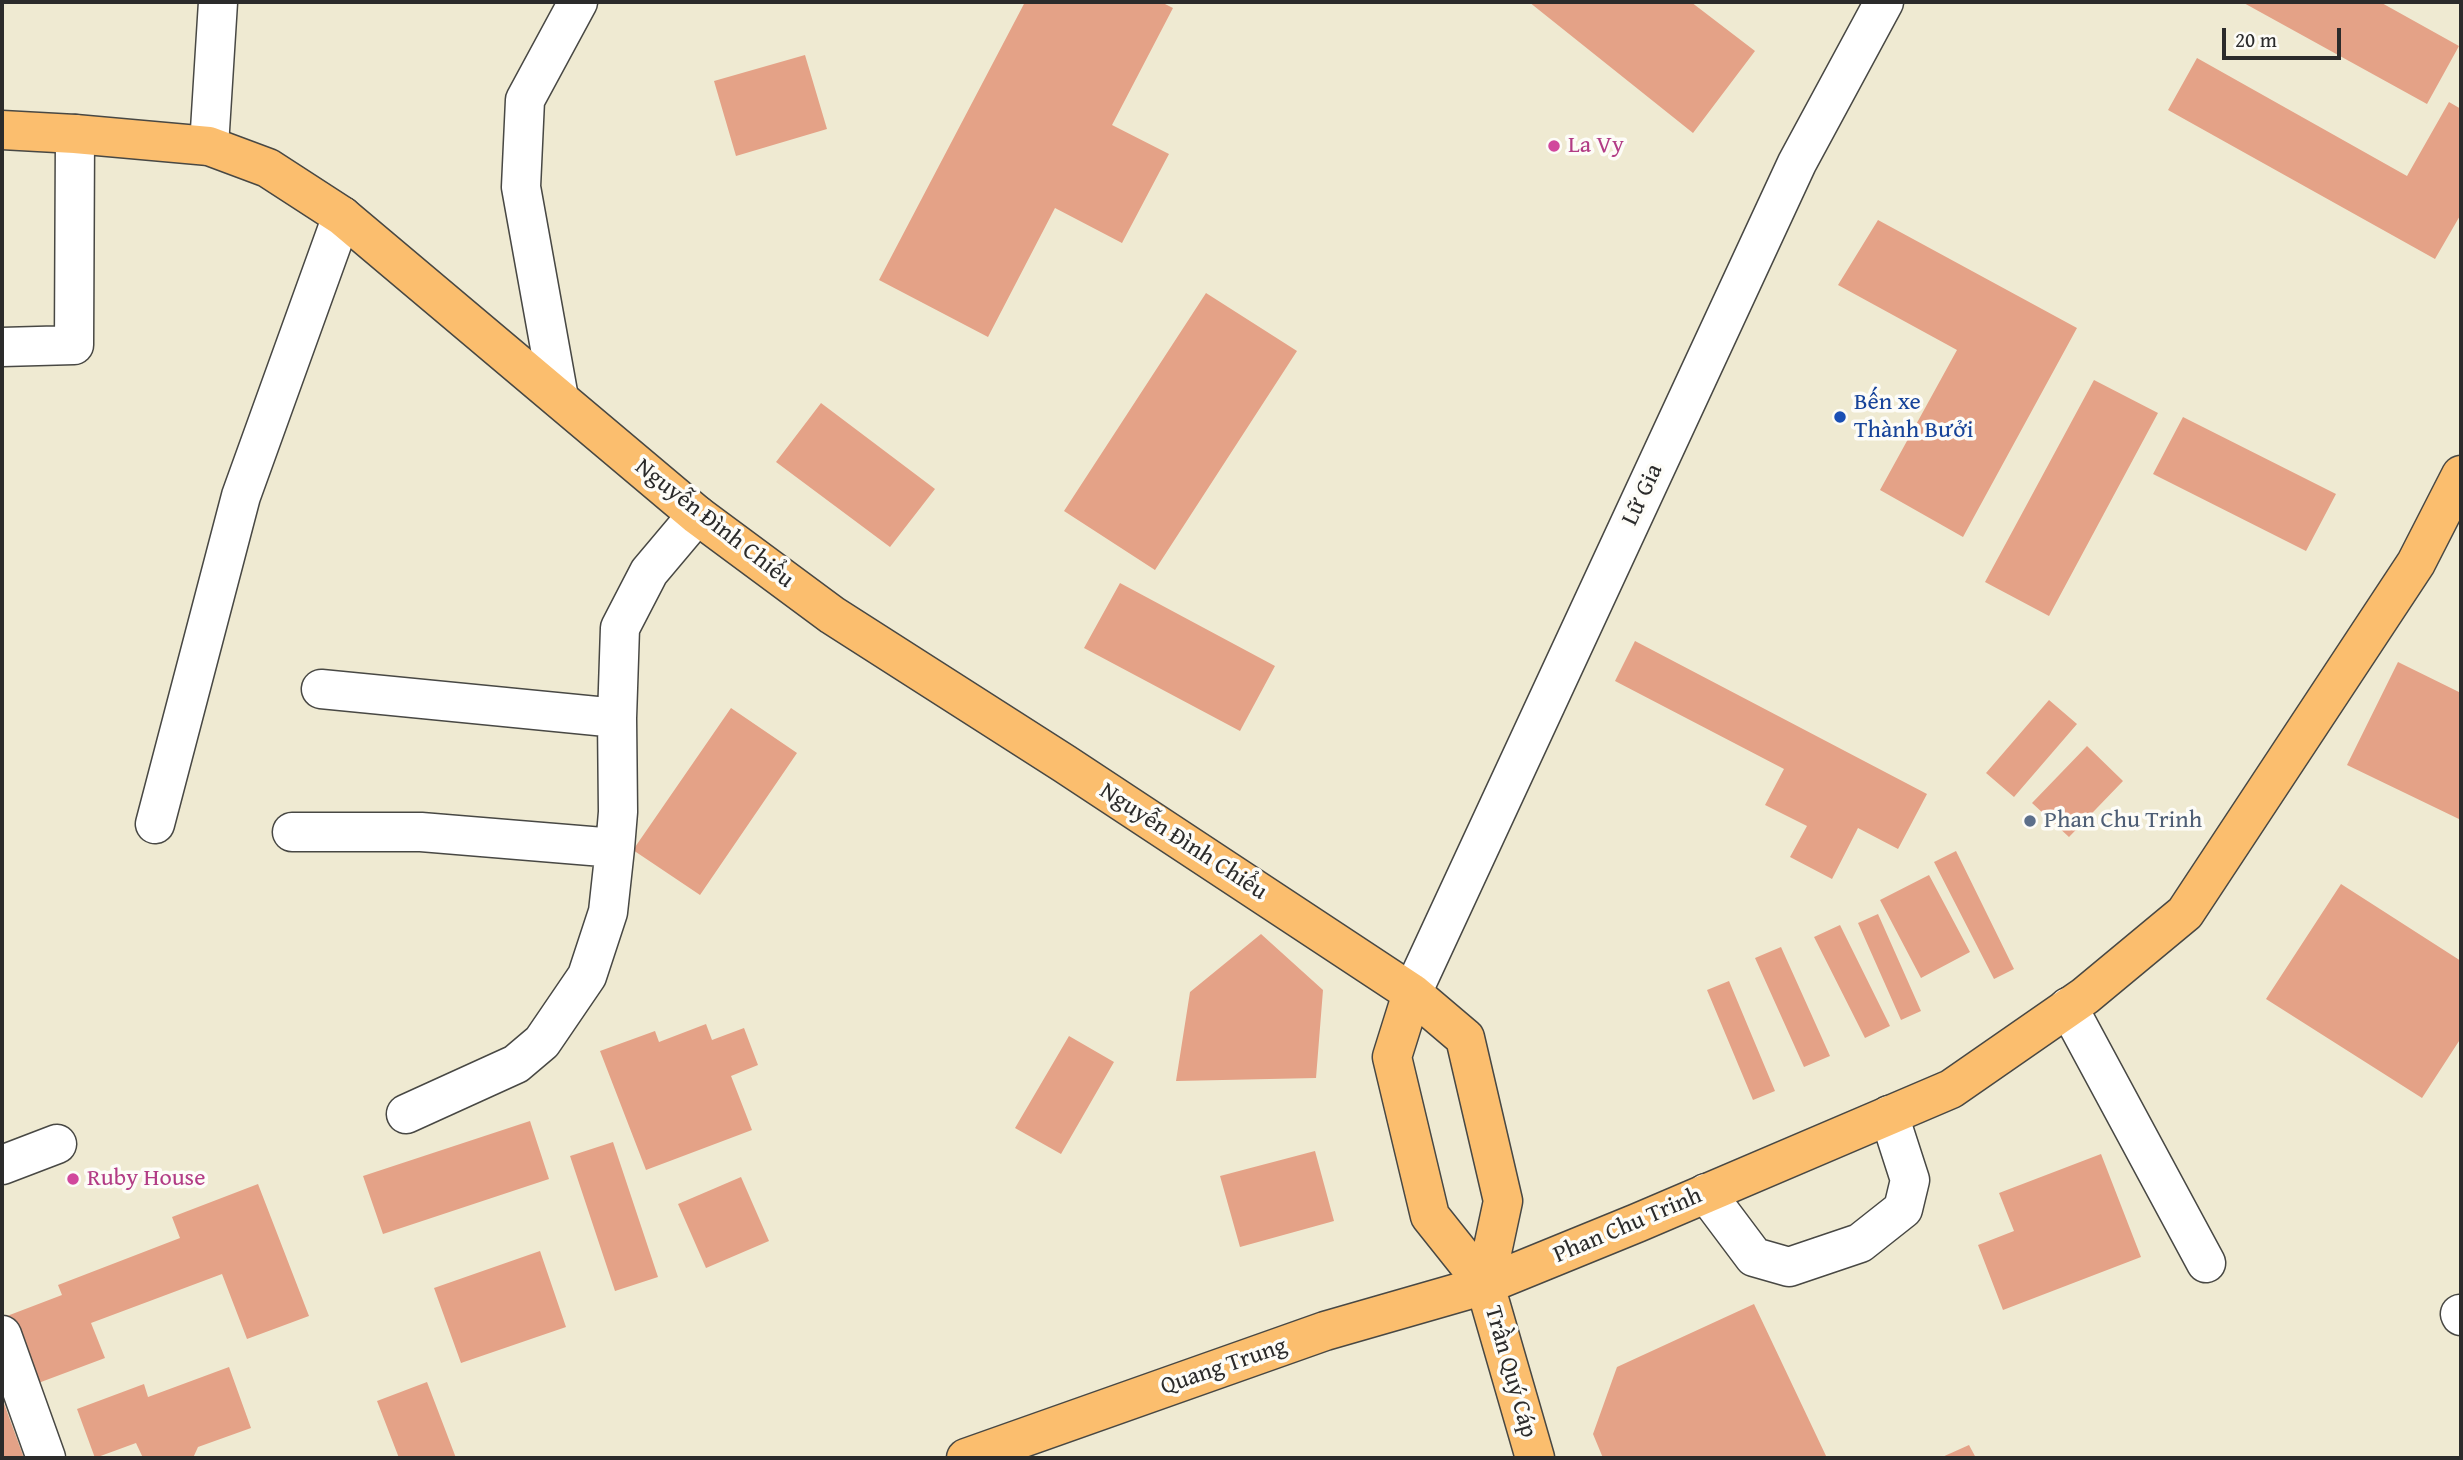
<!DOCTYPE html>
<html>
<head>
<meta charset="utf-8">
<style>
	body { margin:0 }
	#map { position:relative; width:2463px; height:1460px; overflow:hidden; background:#efead2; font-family:"Gentium Book Plus",serif }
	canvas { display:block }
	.frame { position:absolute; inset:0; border:4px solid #2b2b2b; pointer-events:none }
	.scale { position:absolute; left:2222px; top:28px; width:119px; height:32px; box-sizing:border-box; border:4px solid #2b2b2b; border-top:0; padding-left:9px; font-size:21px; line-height:24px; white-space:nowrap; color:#2b2b2b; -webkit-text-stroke:5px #fdfcf7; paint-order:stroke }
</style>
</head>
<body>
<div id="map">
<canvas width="2463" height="1460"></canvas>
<div class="frame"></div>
<div class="scale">20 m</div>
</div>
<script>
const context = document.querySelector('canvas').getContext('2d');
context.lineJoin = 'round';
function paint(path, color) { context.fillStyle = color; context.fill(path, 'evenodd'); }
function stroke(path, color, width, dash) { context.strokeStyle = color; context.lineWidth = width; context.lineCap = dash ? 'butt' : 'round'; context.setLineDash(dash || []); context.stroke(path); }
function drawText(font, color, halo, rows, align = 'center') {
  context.font = font + ' "Gentium Book Plus",serif'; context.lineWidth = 7; context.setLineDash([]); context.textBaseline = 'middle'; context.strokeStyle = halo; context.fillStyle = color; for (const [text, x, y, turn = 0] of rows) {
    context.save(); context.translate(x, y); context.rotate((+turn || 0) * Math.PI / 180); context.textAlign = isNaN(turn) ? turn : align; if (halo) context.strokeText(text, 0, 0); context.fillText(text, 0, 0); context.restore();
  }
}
paint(new Path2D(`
	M1025 2H1161L1173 8 1112 125 1169 154 1122 243 1055 208 988 337 879 280Z
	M1529 2H1691L1755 51 1693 133Z
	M2242 2H2380L2459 46 2427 104Z
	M805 55 827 129 736 156 714 81Z
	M2197 58 2407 176 2449 102 2461 109V214L2435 259 2168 110Z
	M1878 220 2077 328 1963 537 1880 490 1957 350 1838 285Z
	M1206 293 1297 351 1155 570 1064 511Z
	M2094 380 2158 413 2049 616 1985 582Z
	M821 403 935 489 890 547 776 462Z
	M2183 417 2336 494 2306 551 2153 474Z
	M1120 583 1275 666 1240 731 1084 648Z
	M1635 641 1927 794 1898 849 1858 828 1832 879 1790 857 1807 826 1765 805 1784 769 1615 681Z
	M2398 662 2461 693V820L2347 765Z
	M2049 700 2077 724 2014 797 1986 773Z
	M731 708 797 753 700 895 633 850Z
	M2087 746 2123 781 2069 837 2032 803Z
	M1956 851 2014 969 1994 979 1934 862Z
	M1929 875 1970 952 1921 978 1880 900Z
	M2341 884 2461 961V1038L2422 1098 2266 999Z
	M1878 914 1921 1011 1901 1020 1858 923Z
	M1840 925 1890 1026 1865 1038 1814 937Z
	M1261 934 1323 990 1316 1078 1176 1081 1190 992Z
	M1781 947 1830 1056 1804 1067 1755 958Z
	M1729 981 1775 1091 1753 1100 1707 990Z
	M706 1024 712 1040 744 1028 758 1065 731 1076 752 1130 646 1170 600 1051 655 1031 659 1042Z
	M1069 1036 1114 1062 1061 1154 1015 1128Z
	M530 1121 549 1179 383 1234 363 1176Z
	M613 1142 658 1277 615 1291 570 1156Z
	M1315 1151 1334 1221 1240 1247 1220 1176Z
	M2101 1154 2141 1257 2003 1310 1978 1245 2014 1231 1999 1193Z
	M741 1177 769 1241 706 1268 678 1204Z
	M258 1184 309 1316 247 1339 222 1274 91 1323 105 1358 33 1385 7 1316 62 1295 58 1285 180 1238 172 1217Z
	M540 1251 566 1327 461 1363 434 1288Z
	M1754 1304 1827 1458H1603L1593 1434 1617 1367Z
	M229 1367 251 1428 198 1447 193 1458H143L136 1443 95 1458 77 1409 144 1384 148 1397Z
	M427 1382 456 1458H399L377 1401Z
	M2 1398 24 1458H2Z
	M1969 1445 1976 1458H1940Z`), '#e4a287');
const minor = new Path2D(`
	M209 146 218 2
	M2 347 74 345 75 134
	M559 398 521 187 525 100 578 2
	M321 689 617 718
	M155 824 241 496 342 216
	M292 832H421L615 848
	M1412 993 1797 163 1884 2
	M2068 1007 2206 1263
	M406 1114 516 1064 542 1042 587 976 608 912 615 848 618 812 617 718 620 628 649 572 697 515
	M2 1165 57 1144
	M1706 1193 1754 1257 1789 1267 1860 1243 1903 1209 1910 1180 1889 1115
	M2460 1314 2461 1316
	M2 1335 46 1458`);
const major = new Path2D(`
	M2 130 75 134 209 146 268 168 342 216 697 515 832 615 1065 764 1412 993 1465 1038 1503 1201 1485 1285
	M1412 993 1392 1057 1430 1216 1485 1285 1535 1458
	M966 1458 1325 1331 1485 1285 1637 1223 1951 1089 2085 996 2185 913 2416 563 2461 475`);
stroke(minor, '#484844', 41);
stroke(major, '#484844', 41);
stroke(minor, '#fff', 38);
stroke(major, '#fbbe6e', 38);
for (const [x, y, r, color] of [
	[1554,146,7,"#d1479c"],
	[1840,417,7,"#1a4fb4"],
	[2030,821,7,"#5c6f8a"],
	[73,1179,7,"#d1479c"]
]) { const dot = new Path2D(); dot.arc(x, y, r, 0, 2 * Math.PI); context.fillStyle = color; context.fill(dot); stroke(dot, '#fdfcf7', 2.5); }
drawText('24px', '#b23c85', '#fdfcf7', [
	["La Vy",1568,146],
	["Ruby House",87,1179]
], 'left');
drawText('24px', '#164399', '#fdfcf7', [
	["Bến xe",1854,403],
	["Thành Bưởi",1854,431]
], 'left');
drawText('24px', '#2b2b2b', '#fdfcf7', [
	["Lữ Gia",1643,495,-65],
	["Nguyễn Đình Chiểu",714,524,38],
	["Nguyễn Đình Chiểu",1183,842,33],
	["Phan Chu Trinh",1628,1226,-23],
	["Quang Trung",1224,1367,-19],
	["Trần Quý Cáp",1510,1372,74]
]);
drawText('24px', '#4e5e75', '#fdfcf7', [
	["Phan Chu Trinh",2044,821]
], 'left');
</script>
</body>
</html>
